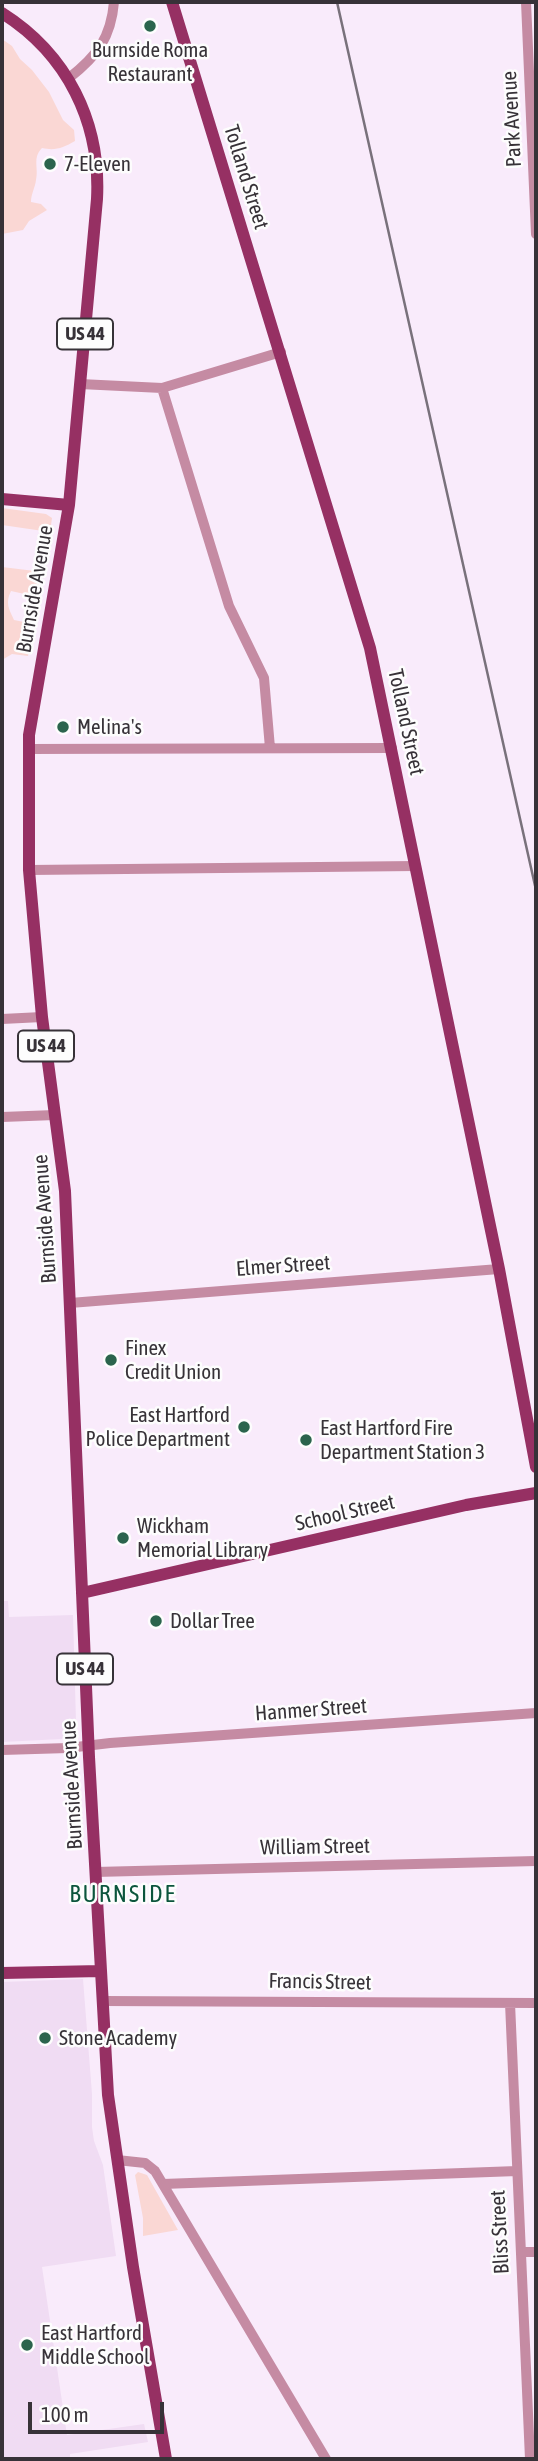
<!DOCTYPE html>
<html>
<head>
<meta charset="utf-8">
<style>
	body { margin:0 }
	#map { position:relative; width:538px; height:2461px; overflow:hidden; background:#f9ebfb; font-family:"Asap Condensed",sans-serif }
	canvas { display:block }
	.frame { position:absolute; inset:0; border:4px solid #373238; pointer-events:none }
	.scale { position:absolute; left:28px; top:2402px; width:136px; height:32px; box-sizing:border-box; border:4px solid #373238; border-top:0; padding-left:9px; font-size:21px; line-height:24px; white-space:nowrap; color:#373238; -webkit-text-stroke:5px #fdfdfd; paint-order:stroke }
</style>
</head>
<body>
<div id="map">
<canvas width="538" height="2461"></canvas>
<div class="frame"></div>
<div class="scale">100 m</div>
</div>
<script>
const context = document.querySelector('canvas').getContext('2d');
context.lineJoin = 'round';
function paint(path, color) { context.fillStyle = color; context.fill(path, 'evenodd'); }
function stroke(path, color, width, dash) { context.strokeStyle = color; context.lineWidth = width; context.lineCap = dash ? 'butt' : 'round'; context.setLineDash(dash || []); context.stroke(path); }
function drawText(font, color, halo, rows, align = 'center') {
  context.font = font + ' "Asap Condensed",sans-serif'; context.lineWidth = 5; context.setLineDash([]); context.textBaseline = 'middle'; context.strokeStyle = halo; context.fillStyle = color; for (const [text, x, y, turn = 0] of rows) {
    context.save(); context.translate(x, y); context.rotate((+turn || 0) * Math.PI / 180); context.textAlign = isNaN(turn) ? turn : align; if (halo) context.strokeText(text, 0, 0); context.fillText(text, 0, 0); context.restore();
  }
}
paint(new Path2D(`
	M2 1601H8L9 1617 73 1615 76 1722 71 1732 62 1739 2 1742Z
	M83 1979 92 2094V2127L94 2141 103 2165 116 2256 42 2267 67 2435 144 2424 148 2442 70 2454V2459H2V1982Z`), '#f0dcf3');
paint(new Path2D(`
	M2 39 12 46 20 59 32 70 49 92 63 120 74 130 75 141C63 148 55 151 42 148 32 158 39 168 36 180 35 188 31 194 31 202L41 204 47 210 29 221 23 230 2 234Z
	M2 508 46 514 52 518 50 532 2 525Z
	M2 567 43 572 38 597 11 591C5 603 9 609 14 620L34 624 28 656 12 654 2 660Z
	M138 2172 147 2175 178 2230 143 2236V2218L135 2175Z`), '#fad7d4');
stroke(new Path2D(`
	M526 2 536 234
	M69 78C97 56 111 38 114 2
	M80 384 162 388 281 352
	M162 388 229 606 264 678 270 748
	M28 749 392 748
	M29 870 416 866
	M2 1019 42 1017
	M2 1117 55 1115
	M70 1303 499 1269
	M2 1750 68 1748 110 1743 536 1713
	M95 1872 536 1861
	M103 2001 536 2003
	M510 2003 530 2459
	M117 2160 145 2163 155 2171 326 2459
	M163 2184 517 2171
	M521 2252H536`), '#c58ba3', 10);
stroke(new Path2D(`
	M172 2 370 648 499 1269 536 1467
	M2 13C67 54 101 122 97 199L69 505 29 735V870L42 1017 65 1191 89 1757 108 2095 133 2267 166 2459
	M2 499 69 505
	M82 1593 466 1505 536 1493
	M2 1973 101 1971`), '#963063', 12);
stroke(new Path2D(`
	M337 2 536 890`), '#79717b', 2.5);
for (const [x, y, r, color] of [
	[150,26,7,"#2b644d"],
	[50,164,7,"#2b644d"],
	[63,727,7,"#2b644d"],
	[111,1360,7,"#2b644d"],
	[244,1427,7,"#2b644d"],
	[306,1440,7,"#2b644d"],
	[123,1538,7,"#2b644d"],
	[156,1621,7,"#2b644d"],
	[45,2038,7,"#2b644d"],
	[27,2345,7,"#2b644d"]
]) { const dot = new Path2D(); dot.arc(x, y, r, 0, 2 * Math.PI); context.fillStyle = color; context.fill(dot); stroke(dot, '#fdfdfd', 2.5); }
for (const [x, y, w] of [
	[85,334,56],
	[46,1046,56],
	[85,1669,56]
]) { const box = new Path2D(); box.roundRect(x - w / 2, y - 15.5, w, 31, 5); context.fillStyle = '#fdfdfd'; context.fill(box); stroke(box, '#373238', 2); }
drawText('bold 19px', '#373238', null, [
	["US 44",85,334],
	["US 44",46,1046],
	["US 44",85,1669]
]);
drawText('21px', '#373238', '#fdfdfd', [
	["Burnside Roma",150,50,"center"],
	["Restaurant",150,74,"center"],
	["7-Eleven",64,164],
	["Melina's",77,727],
	["Finex",125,1348],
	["Credit Union",125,1372],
	["East Hartford",230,1415,"right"],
	["Police Department",230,1439,"right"],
	["East Hartford Fire",320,1428],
	["Department Station 3",320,1452],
	["Wickham",137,1526],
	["Memorial Library",137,1550],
	["Dollar Tree",170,1621],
	["Stone Academy",59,2038],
	["East Hartford",41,2333],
	["Middle School",41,2357]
], 'left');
drawText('21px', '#373238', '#fdfdfd', [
	["Park Avenue",512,119,-93],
	["Tolland Street",246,177,73],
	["Burnside Avenue",35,589,-80],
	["Tolland Street",406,722,78],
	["Burnside Avenue",45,1219,-94],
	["Elmer Street",283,1266,-4],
	["School Street",345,1513,-13],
	["Hanmer Street",311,1710,-4],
	["Burnside Avenue",72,1785,-93],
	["William Street",315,1847,-1],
	["Francis Street",320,1982,1],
	["Bliss Street",500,2232,-93]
]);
context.letterSpacing = '2px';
drawText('24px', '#0c553d', '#fdfdfd', [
	["BURNSIDE",123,1894]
]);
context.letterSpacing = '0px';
</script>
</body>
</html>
